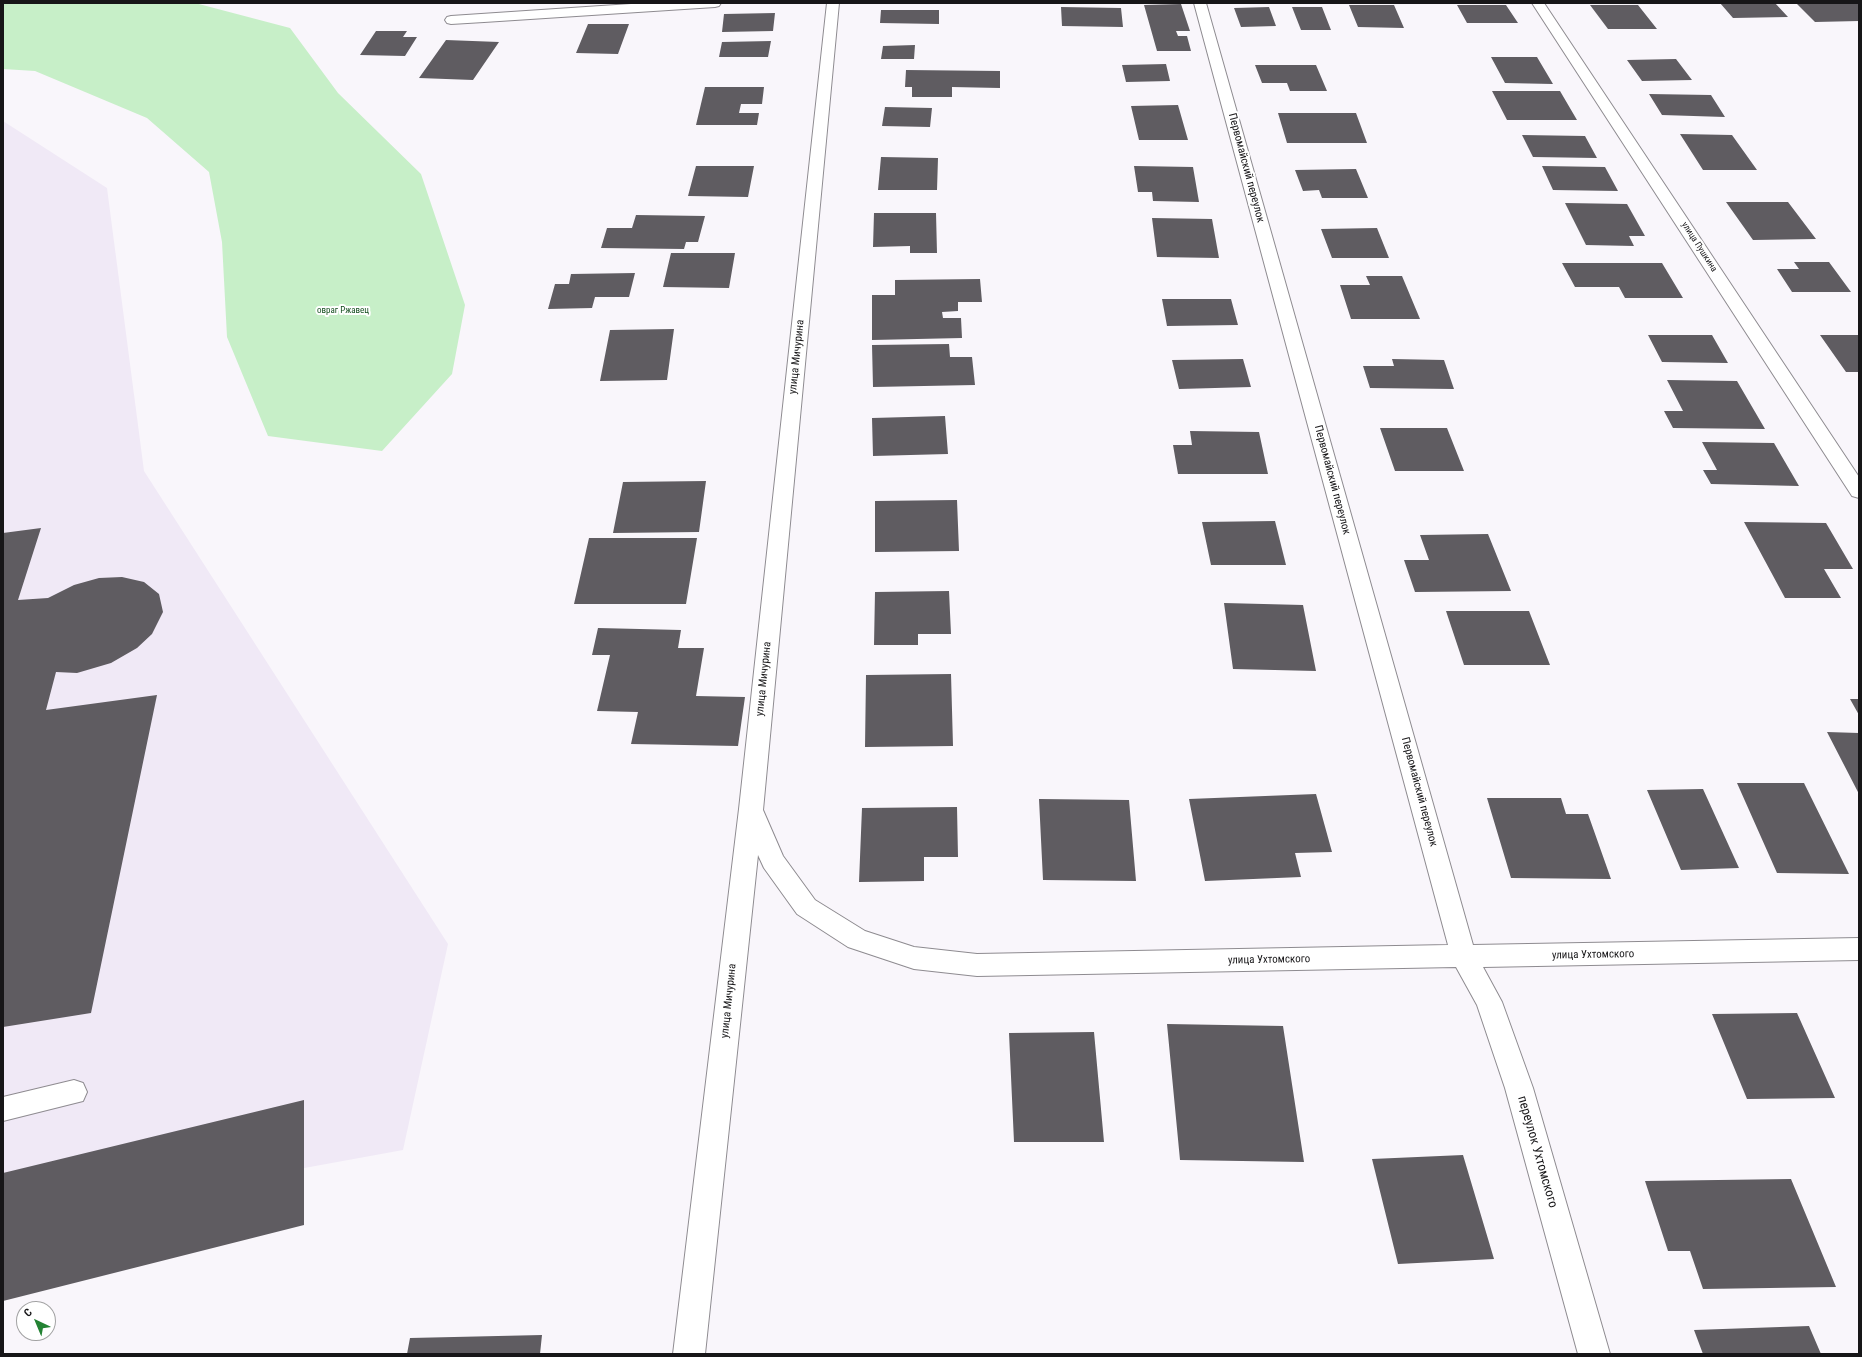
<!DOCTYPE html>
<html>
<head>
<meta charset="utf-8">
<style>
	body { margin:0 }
	#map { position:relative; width:1862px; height:1357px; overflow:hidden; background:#f9f6fb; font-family:"Roboto Condensed",sans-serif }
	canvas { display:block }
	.frame { position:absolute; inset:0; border:4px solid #171618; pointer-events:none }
	.north { position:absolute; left:16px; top:1301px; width:40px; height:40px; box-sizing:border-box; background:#fff; border:1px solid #a2a2a3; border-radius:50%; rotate:316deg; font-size:11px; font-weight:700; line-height:16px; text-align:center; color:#171618 }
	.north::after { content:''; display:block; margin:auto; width:14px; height:18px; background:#238233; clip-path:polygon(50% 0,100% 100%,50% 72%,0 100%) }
</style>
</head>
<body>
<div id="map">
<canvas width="1862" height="1357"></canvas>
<div class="frame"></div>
<div class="north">С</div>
</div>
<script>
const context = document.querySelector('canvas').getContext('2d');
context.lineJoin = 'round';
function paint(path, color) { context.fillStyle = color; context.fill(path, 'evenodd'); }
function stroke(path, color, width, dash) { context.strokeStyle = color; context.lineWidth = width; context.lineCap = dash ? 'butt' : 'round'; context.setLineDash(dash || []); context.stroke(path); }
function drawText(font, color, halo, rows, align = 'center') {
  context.font = font + ' "Roboto Condensed",sans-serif'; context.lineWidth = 4; context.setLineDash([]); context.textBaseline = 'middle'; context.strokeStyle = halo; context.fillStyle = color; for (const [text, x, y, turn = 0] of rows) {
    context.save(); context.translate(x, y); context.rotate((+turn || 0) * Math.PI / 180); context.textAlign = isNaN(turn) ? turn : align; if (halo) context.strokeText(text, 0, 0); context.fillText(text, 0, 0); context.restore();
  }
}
paint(new Path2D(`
	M3 121 107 188 144 471 448 944 403 1150 3 1223Z`), '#f0e9f6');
paint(new Path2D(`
	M3 3H195L290 28 338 93 421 174 465 305 452 374 382 451 268 436 227 337 222 242 209 172 147 118 35 71 3 69Z`), '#c7efc8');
paint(new Path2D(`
	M1720 3H1775L1788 17 1733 18Z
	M1857 3 1859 5V21L1815 22 1797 4Z
	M1181 4 1190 31H1176L1178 36H1187L1191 51H1157L1144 5Z
	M1349 5H1394L1404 28 1358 27Z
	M1457 5H1506L1518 23H1467Z
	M1590 5H1638L1657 29H1608Z
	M1061 7 1121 8 1123 27 1062 26Z
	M1269 7 1276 26 1241 27 1234 8Z
	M1292 7H1322L1331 30H1301Z
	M881 10H939V24L880 23Z
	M775 13 773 31 722 32 724 14Z
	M588 24H629L618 54 576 53Z
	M376 31H407L403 37H417L405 56 360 55Z
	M446 40 499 42 473 80 419 78Z
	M771 41 768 57H719L722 42Z
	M915 45 914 59H881L883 46Z
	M1491 57H1537L1553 84 1505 83Z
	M1676 59 1692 80 1642 81 1627 60Z
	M1166 64 1170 81 1126 82 1122 65Z
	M1255 65H1316L1327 91H1290L1287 83H1262Z
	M906 70 1000 71V88L952 87V97H912V87H905Z
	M705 87H764L762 104H741L739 113H759L757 125H696Z
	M1492 91H1560L1577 120H1507Z
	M1649 94 1711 95 1725 117 1662 115Z
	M1178 105 1188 140H1139L1131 106Z
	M885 107 932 108 930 127 882 126Z
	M1278 113H1356L1367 143H1287Z
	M1680 134 1732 135 1757 170H1703Z
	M1522 135 1585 136 1597 158 1533 157Z
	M881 157 938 158 937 190H878Z
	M696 166H754L748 197 688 196Z
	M1134 166 1193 167 1199 202 1153 201 1152 192H1138Z
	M1542 166 1605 167 1618 191 1553 190Z
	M1356 169 1368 198H1322L1319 190 1303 191 1295 170Z
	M1726 202H1788L1816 239 1753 240Z
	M1565 203 1627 204 1645 236H1629L1634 246 1586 245Z
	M874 213H936L937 253H910V246L873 247Z
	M636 215 705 216 698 242H686L684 249 601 248 607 228H632Z
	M1152 218 1212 219 1219 258 1157 257Z
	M1377 228 1389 258H1332L1321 229Z
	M671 253H735L729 288 663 287Z
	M1794 262H1829L1851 292H1792L1777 269H1799Z
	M1562 263H1662L1683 298H1625L1619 287H1575Z
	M635 273 629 297H595L592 308 548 309 555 284H569L571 274Z
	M1366 276H1402L1420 319H1351L1340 285H1370Z
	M980 279 982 302H958V311L942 312 943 318H961L962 338 872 340V295H895V280Z
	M1162 299H1231L1238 325 1167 326Z
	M674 329 667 380 600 381 610 330Z
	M1648 335H1712L1728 363 1662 362Z
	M1820 335H1859V372H1846Z
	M949 344 950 357H972L975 385 873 387 872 345Z
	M1243 359 1251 387 1179 389 1172 360Z
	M1392 359 1444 360 1454 389 1370 388 1363 366H1394Z
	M1667 380 1737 381 1765 429 1673 428 1664 411H1683Z
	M945 416 948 454 873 456 872 418Z
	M1380 428H1447L1464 471H1395Z
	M1190 431 1259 432 1268 474H1178L1173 445H1192Z
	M1702 442 1774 443 1799 486 1711 484 1703 470H1717Z
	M706 481 699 532 613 533 623 482Z
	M957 500 959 551 875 552V501Z
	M1275 521 1286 565H1211L1202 522Z
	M1744 522 1826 523 1853 569H1824L1841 598H1785Z
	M41 528 18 600 48 598 74 585 99 578 122 577 144 582 159 594 163 612 152 634 137 648 111 663 77 673 56 672 46 710 157 695 91 1013 3 1027V533Z
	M1488 534 1511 591 1415 592 1404 560H1429L1420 535Z
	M589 538H697L686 604H574Z
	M949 591 951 634H918V645H874L875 592Z
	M1224 603 1303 605 1316 671 1233 669Z
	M1446 611H1529L1550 665H1464Z
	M598 628 681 630 678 648H704L696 696 745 697 738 746 631 744 638 712 597 711 610 655H592Z
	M951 674 953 746 865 747 866 675Z
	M1850 699H1859V715Z
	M1827 732 1859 733V794Z
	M1737 783H1804L1849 874 1777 873Z
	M1703 789 1739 868 1681 870 1647 790Z
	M1316 794 1332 852 1295 853 1301 877 1205 881 1189 799Z
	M1487 798H1561L1566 814H1588L1611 879 1511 878Z
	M1039 799 1129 800 1136 881 1043 880Z
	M957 807 958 857H924V881L859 882 862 808Z
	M1797 1013 1835 1098 1747 1099 1712 1014Z
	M1167 1024 1283 1026 1304 1162 1180 1160Z
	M1094 1032 1104 1142H1014L1009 1033Z
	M304 1100V1225L3 1301V1173Z
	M1463 1155 1494 1259 1398 1264 1372 1159Z
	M1791 1179 1836 1287 1703 1289 1690 1251H1668L1645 1181Z
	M1809 1326 1821 1354H1703L1694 1330Z
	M542 1335 540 1354H407L410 1338Z`), '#5f5c61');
const lane = new Path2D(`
	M646 3H721L719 6 715 7 484 22 451 24 447 23 445 20 447 17 451 16Z
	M74 1080 83 1083 87 1092 83 1101 3 1121V1097Z`);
const street = new Path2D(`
	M827 3H839L763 810 783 856 815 900 865 931 914 947 977 954 1448 945 1194 3H1206L1473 945 1859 938V960L1483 967 1502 1002 1533 1088 1610 1354H1578L1505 1088 1477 1005 1456 967 977 976 914 969 848 947 797 914 764 868 758 855 705 1354H673L739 809Z
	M1532 3H1544L1859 477V498L1852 496Z`);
stroke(lane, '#8e8b90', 2);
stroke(street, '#8e8b90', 2);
paint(lane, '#fff');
paint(street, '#fff');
drawText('9px', '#171618', '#fff', [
	["улица Пушкина",1699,247,57]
]);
drawText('9px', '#134d1d', '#fff', [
	["овраг Ржавец",343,311]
]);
drawText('11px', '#171618', '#fff', [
	["Первомайский переулок",1246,168,75],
	["улица Мичурина",797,357,-84],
	["Первомайский переулок",1332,480,75],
	["улица Мичурина",764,679,-84],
	["Первомайский переулок",1419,792,75],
	["улица Ухтомского",1593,955,-1],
	["улица Ухтомского",1269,960,-1],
	["улица Мичурина",729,1001,-84]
]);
drawText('13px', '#171618', '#fff', [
	["переулок Ухтомского",1537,1152,74]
]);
</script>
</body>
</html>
